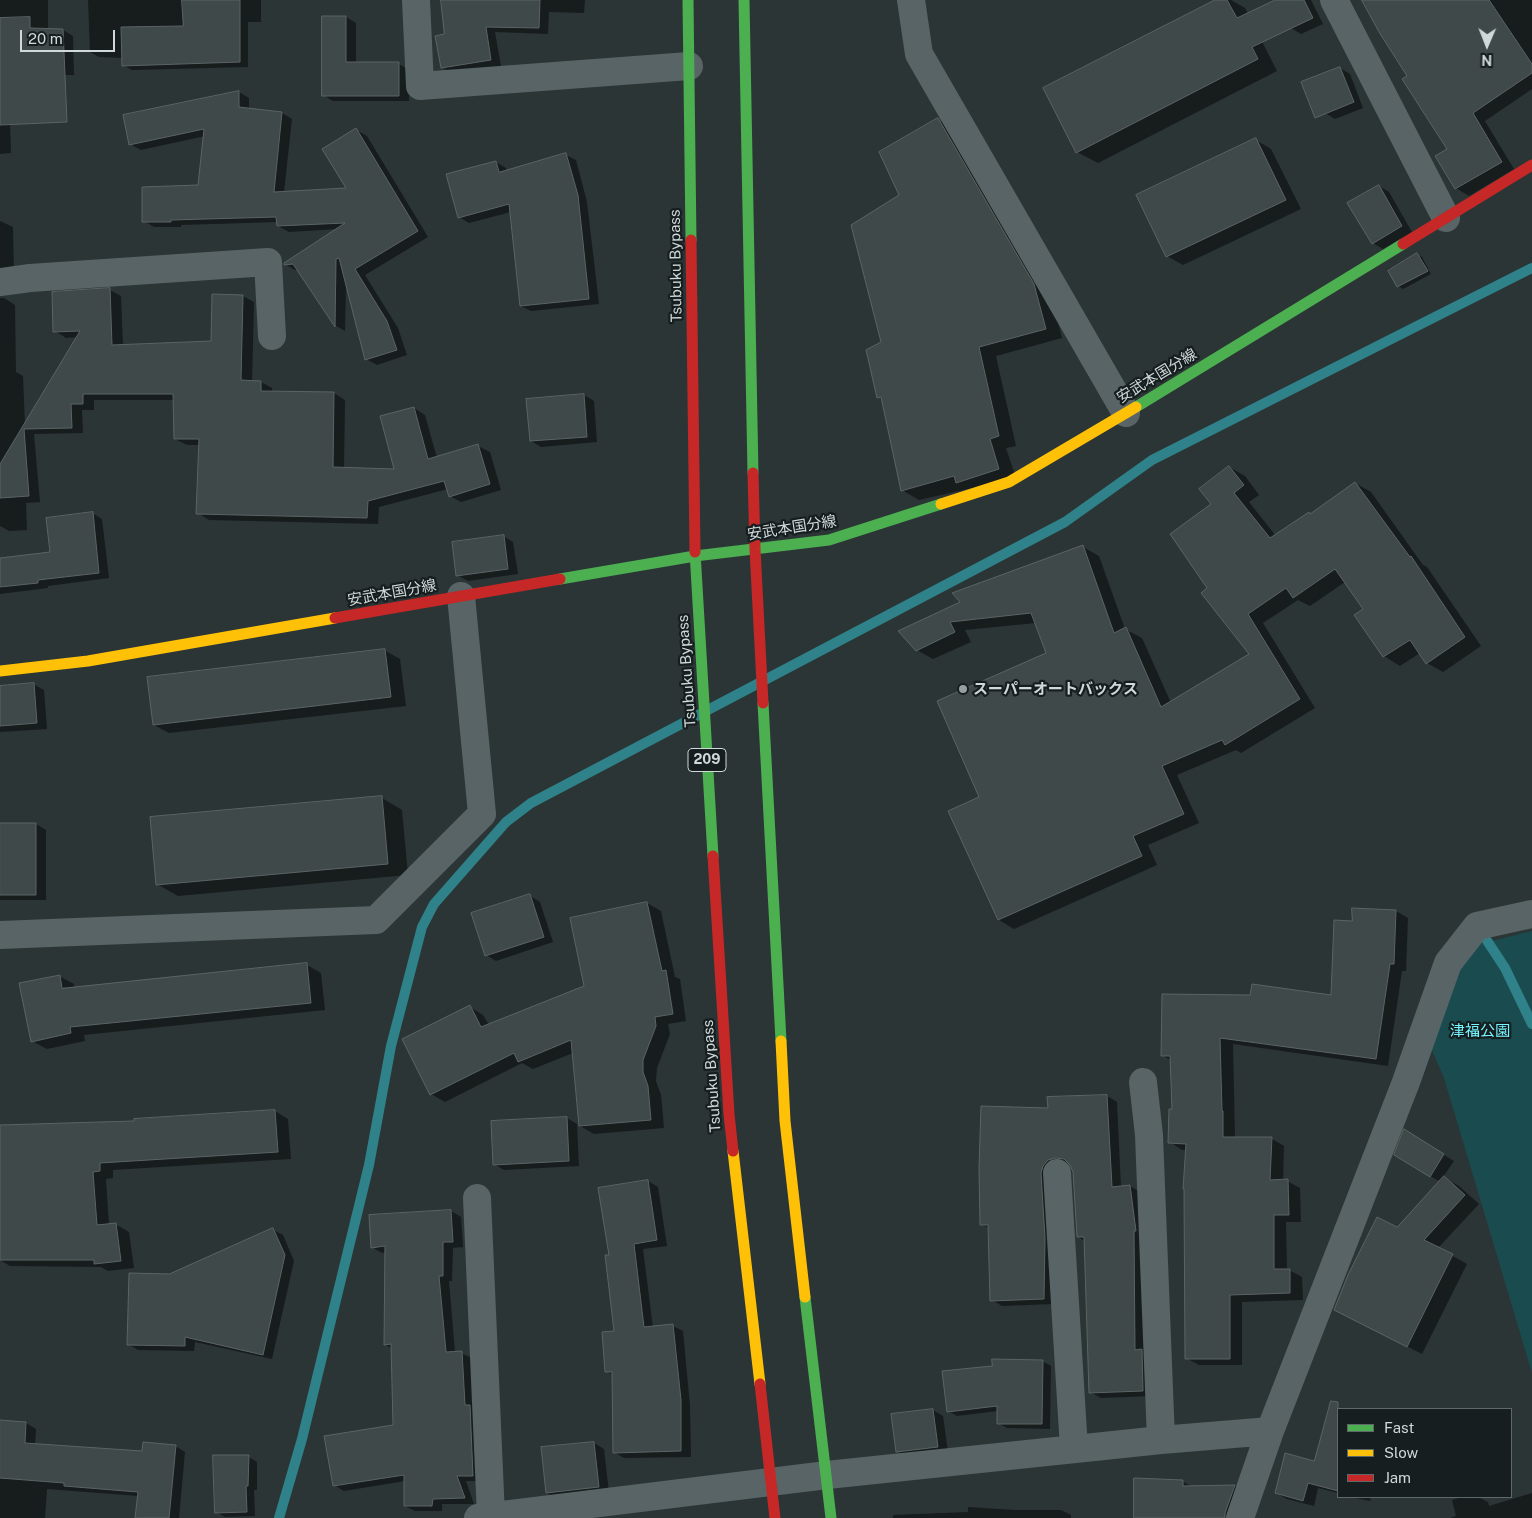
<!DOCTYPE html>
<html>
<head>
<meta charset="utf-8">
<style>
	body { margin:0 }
	#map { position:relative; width:1532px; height:1518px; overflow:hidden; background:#2b3536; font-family:"Public Sans",sans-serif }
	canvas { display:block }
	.legend { position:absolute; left:1337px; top:1408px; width:175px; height:90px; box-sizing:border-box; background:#161e1f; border:1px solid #60696a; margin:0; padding:6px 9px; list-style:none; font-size:15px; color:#cfd9da }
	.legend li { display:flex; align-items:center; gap:10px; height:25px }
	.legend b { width:25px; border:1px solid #60696a }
	.north { position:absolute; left:1462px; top:20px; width:50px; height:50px; -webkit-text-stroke:4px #161e1f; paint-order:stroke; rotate:181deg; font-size:14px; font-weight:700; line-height:20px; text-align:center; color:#cfd9da }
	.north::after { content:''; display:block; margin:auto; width:18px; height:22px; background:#cfd9da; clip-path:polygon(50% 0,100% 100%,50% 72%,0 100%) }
	.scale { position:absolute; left:20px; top:30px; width:95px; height:22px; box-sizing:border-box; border:2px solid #cfd9da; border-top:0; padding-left:6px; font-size:15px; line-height:18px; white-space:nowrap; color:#cfd9da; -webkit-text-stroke:4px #161e1f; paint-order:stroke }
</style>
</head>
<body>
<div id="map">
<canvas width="1532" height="1518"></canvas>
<ul class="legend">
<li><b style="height:6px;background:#4caf50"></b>Fast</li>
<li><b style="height:6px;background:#ffc107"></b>Slow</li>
<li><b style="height:6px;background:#c62828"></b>Jam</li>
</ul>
<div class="north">N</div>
<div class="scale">20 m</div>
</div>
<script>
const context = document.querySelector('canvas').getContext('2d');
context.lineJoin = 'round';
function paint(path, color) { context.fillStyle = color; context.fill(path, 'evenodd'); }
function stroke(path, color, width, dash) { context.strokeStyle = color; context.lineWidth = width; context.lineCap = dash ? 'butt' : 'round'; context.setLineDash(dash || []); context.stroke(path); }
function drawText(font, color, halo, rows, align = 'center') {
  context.font = font + ' "Public Sans","Noto Sans JP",sans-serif'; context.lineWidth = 4.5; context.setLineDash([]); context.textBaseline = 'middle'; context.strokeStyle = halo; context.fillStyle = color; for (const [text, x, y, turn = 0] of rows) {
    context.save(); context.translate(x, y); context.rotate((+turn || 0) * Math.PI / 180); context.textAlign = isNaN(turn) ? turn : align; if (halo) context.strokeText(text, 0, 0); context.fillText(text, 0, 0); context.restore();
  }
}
paint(new Path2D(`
	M1532 931V1373L1444 1078 1421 1025 1475 945Z`), '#1a4b4f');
paint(new Path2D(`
	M0 0H48V29L63 30 73 36 74 75H0Z
	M88 0H261V22H248V67L132 70 123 65V58L99 57 90 52Z
	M443 0H585L584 13 549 12 548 34 495 32 501 66 452 73 442 67 446 35Z
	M1217 0H1231L1245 8 1277 71 1098 163 1077 152Z
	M1279 0H1311L1323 24 1301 34 1291 28Z
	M1363 0H1532V89L1485 121 1514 169 1469 196 1456 188 1449 150 1409 76Z
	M346 17 356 23V63L399 64 409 70V101H333L323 95Z
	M1340 68 1350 74 1363 108 1335 119 1325 113Z
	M239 92 249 98V109L282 113 292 119 284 192 348 189 356 130 367 136 428 237 365 275 398 328 407 355 377 365 366 359 346 285 345 331 336 326 298 270H295L285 264 338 229 289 232 278 226V222L181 225V227H154L144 221 199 187 205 136 141 150 130 144 124 116Z
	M0 116 10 121 11 153 0 154Z
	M938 120 955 129 1051 295 1062 338 996 356 1016 446 1006 448 1016 478 919 500 902 490 883 400 878 397 882 343 901 195Z
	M1256 140 1271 149 1301 209 1183 265 1167 256 1138 196Z
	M566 155 576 160 587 202 599 304 531 311 521 306 511 212 469 223 459 217 496 162 506 168 507 171Z
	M1379 186 1389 192 1412 232 1383 249 1373 243 1349 203Z
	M0 221 13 227 14 272 0 278Z
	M1417 255 1422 257 1431 274 1403 289 1398 286Z
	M110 290 121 296 123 346 212 342 213 295 243 296 254 302 252 382H261L272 388V392L334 393 345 400 344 469 395 470 414 408 425 415 437 458 478 446 490 452 501 490 461 502 450 496 448 489 379 507 378 524 209 520 198 513 200 445H187L175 439 174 400H94V410H82L83 433 34 434 40 502 26 503 27 530 9 531 0 526V298H4L15 305 16 372 23 376 25 426 78 337 66 338 55 331Z
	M584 395 594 401 597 442 541 447 531 441Z
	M1229 467 1245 476 1259 495 1249 502 1276 536 1309 513 1311 514 1355 483 1371 492 1423 565 1427 567 1481 646 1443 672 1427 663 1420 653 1400 666 1384 656 1356 615 1365 610 1345 582 1310 606 1298 600 1263 623 1315 708 1241 753 1236 750 1177 775 1199 823 1148 845 1157 865 1014 929 999 920 981 797 1047 654 1036 623 965 630 971 642 933 659 917 650 900 631 1083 547 1099 556 1125 629 1142 638 1171 703 1251 654 1209 588 1213 504Z
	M92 513 102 519 109 578 48 586V588L0 594V554V559L51 553Z
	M503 536 513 542 518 574 468 581 457 575Z
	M384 650 400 659 406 706 169 733 154 725Z
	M33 684 44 690 47 729 0 732V688Z
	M382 798 402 810 408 875 178 896 157 884Z
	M0 824H36L46 830V900H0Z
	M530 896 540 902 553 942 496 961 486 955Z
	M647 903 661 911 675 977 680 979 686 1021 668 1024 670 1034 657 1068 656 1081 661 1095 664 1128 594 1134 580 1126 573 1053 533 1069 522 1063 445 1102 431 1094 470 1007 483 1015 489 1025 585 986Z
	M1396 911 1408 918 1406 971H1402L1388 1066 1233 1044 1235 1138 1272 1139 1284 1146 1283 1181H1287L1300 1188 1301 1222H1286L1287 1270H1289L1302 1277 1303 1300 1242 1302V1365H1199L1186 1358 1187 1150H1182L1170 1142 1173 1111 1172 1061 1162 1055 1332 997 1353 922Z
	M307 965 321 973 325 1010 84 1035 85 1041 47 1049 32 1041 59 976 74 984V988Z
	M1107 1096 1117 1102 1121 1187 1130 1186 1140 1192 1153 1396 1101 1398 1090 1392 1085 1241 1078 1237 1074 1172 1071 1164 1068 1163 1059 1165 1054 1304 1002 1306 992 1300 990 1229 981 1224 1049 1109Z
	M275 1111 288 1119 291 1159 113 1170V1178L106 1179 109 1225 115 1224 129 1232 134 1268 108 1271 101 1267 10 1266 0 1260V1127L135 1122Z
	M567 1118 577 1124 579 1166 504 1170 494 1164Z
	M1415 1137 1454 1161 1443 1177 1459 1186 1479 1204 1438 1248 1467 1264 1422 1354 1335 1310 1397 1228 1441 1182 1430 1176Z
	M648 1181 658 1187 667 1246 643 1249 653 1328 673 1326 683 1331 690 1406 691 1457 624 1458 614 1452 613 1375 607 1372 616 1332 610 1256Z
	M451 1211 461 1217 463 1247 453 1248 452 1281H449L455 1353H461L472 1358 483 1481H466L474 1504H442V1511H415L405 1506V1481L344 1491 334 1485 394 1426 392 1349 385 1344 387 1252 382 1253 372 1247Z
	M273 1230 283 1235 294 1261 272 1359 195 1342 194 1351 138 1350 128 1344 169 1275Z
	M1042 1361 1051 1366 1050 1429 1007 1428 998 1423V1411L957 1416 948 1411Z
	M933 1410 943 1416 948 1452 908 1457 897 1451Z
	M0 1421 26 1423 36 1429 35 1445 143 1453 175 1446 185 1452 179 1518H136L138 1496 47 1489 45 1518H0Z
	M1321 1441 1338 1445V1493L1318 1488 1314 1506 1287 1499 1276 1493 1315 1462Z
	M594 1443 604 1449 609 1493 557 1499 547 1493 543 1448Z
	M249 1457 257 1462V1490H254L255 1516 225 1517 216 1512Z
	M1182 1481 1192 1487 1235 1486 1244 1492 1235 1518H1135Z
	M1532 1493V1518H1450L1456 1516 1452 1500 1462 1497H1478L1488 1502 1489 1506Z
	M1351 1497H1371L1370 1501Z
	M968 1507 1015 1510H1061L1071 1515V1518H893V1515L968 1512Z`), '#0007');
stroke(new Path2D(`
	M1478 927 1505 968 1532 1024
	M279 1518 302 1439 369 1165 391 1046 422 927 434 904 506 822 531 803 1065 522 1152 460 1532 268`), '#2f8289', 10);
const building = new Path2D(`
	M182 0H240V62L122 66 121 27 183 26Z
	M441 0H540L539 28 486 27 491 60 441 68 435 36 444 34Z
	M1215 0H1227L1237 18 1275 0H1304L1313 18 1252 47 1258 59 1076 153 1043 88Z
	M1362 0H1489L1532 64V73L1473 113 1502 162 1455 189 1435 156 1447 149 1402 79 1407 76 1379 32Z
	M322 16H346V62H399V96H322Z
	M30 17V28L63 29 67 122 0 125V18Z
	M1340 67 1354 102 1315 118 1301 82Z
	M239 91V107L282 112 274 192 346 188 322 149 356 128 418 231 355 269 387 321 397 350 365 360 339 258 336 259 335 327 293 264 284 265V263L345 223 277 226 276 217 171 220V222H142V187L198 185 204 129 129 145 123 115Z
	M938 118 1034 284 1046 329 979 347 999 436 990 439 999 469 956 483 954 476 901 491 881 397 877 398 866 350 881 342 851 225 899 195 879 152Z
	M1256 138 1286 200 1166 257 1136 195Z
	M566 153 578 195 589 299 520 306 509 204 458 218 446 174 496 161 499 172Z
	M1379 185 1402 226 1372 244 1347 203Z
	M1417 253 1428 271 1397 287 1388 271Z
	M110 288 112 345 211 341 212 294 243 295 241 380 261 381V391L334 392 333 467 394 469 380 416 414 407 428 459 478 444 490 484 449 497 444 481 368 501 367 518 196 514 199 439H174L173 394H83V404H71L72 428 24 429 29 496 0 498V464L80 331 53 332 52 292Z
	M584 394 587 437 530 441 526 399Z
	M1229 466 1244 485 1234 493 1270 538 1309 512 1310 514 1355 482 1410 557 1411 556 1465 637 1426 664 1410 640 1383 657 1354 615 1363 609 1335 569 1293 598 1286 588 1248 614 1300 699 1225 745 1222 740 1162 766 1184 814 1133 836 1142 856 998 920 948 811 979 797 937 701 1046 653 1031 613 950 622 955 632 916 651 898 631 960 602 952 593 1083 545 1114 633 1126 627 1161 707 1249 654 1201 593 1207 588 1170 534 1211 504 1199 489Z
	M93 512 99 573 38 580V583L0 587V558L50 552 46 518Z
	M504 535 508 569 456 576 452 542Z
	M385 649 391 697 153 725 147 677Z
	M34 683 37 723 0 726V686Z
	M382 796 388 864 156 885 150 817Z
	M0 823H36V895H0Z
	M530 894 544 937 485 956 471 913Z
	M647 902 662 971 666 970 673 1014 655 1017 656 1026 643 1060V1072L648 1086 651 1120 579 1126 571 1040 518 1062 514 1053 430 1095 402 1039 470 1005 481 1027 584 986 570 918Z
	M1352 908 1396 910 1394 964H1390L1376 1059 1220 1038 1222 1111H1223V1137H1272L1270 1180 1288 1179 1289 1215H1274V1269H1290V1293L1230 1295V1359H1185L1184 1189H1183L1186 1144 1168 1143 1169 1109H1172L1170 1056H1161L1162 994 1250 995 1252 984 1331 995 1334 920 1352 921Z
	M307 963 311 1003 70 1027 71 1033 31 1042 19 983 60 975 62 988Z
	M1107 1095 1112 1187 1130 1185 1136 1231H1134L1135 1350 1142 1349 1143 1391 1089 1393 1084 1237H1077L1073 1172 1070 1165 1064 1159 1056 1158 1048 1160 1043 1166 1041 1173 1045 1238 1044 1299 990 1301 988 1225H980L979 1168 981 1106 1048 1108 1047 1097Z
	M275 1110 278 1152 100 1163V1171L93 1172 97 1225 116 1223 121 1261 94 1264V1260H0V1125L134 1121V1119Z
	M567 1117 569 1161 493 1165 491 1121Z
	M1404 1129 1444 1154 1430 1177 1394 1155Z
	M1444 1176 1465 1195 1424 1240 1453 1254 1407 1347 1334 1310 1348 1275 1377 1217 1397 1227Z
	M648 1180 657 1240 634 1244 644 1327 673 1324 681 1400V1451L613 1453 612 1372H605L602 1332 614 1331 605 1255H609L598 1188Z
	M451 1210 453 1242H443V1276H439L446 1352 462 1351 465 1405H470L473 1476H457L465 1498 433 1499 432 1506H404V1475L333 1486 324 1436 393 1425 391 1344 384 1345 385 1246 371 1248 369 1215Z
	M273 1228 285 1255 263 1355 185 1337V1346L127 1345 129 1273 169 1274Z
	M992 1359 1043 1360 1042 1424H997V1406L947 1412 942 1371 992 1366Z
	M1331 1401 1338 1402V1491L1308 1483 1303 1501 1275 1493 1285 1453 1314 1461Z
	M933 1409 938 1447 896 1452 891 1414Z
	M0 1420 26 1422 25 1443 142 1451 143 1442 176 1445 169 1518H135L138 1492 64 1486V1483L0 1478Z
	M594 1442 599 1487 546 1493 541 1447Z
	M213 1455H249L248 1486H246L247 1512 215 1513Z
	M1134 1478 1183 1480V1486L1235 1485 1225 1513V1518H1134Z`);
paint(building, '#404949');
stroke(building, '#5b6464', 1);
stroke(new Path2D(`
	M416 0 420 86 689 66
	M911 0 919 54 1126 413
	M1334 0 1446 218
	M0 282 30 278 268 262 272 336
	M0 935 376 920 482 814 461 596
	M1143 1082 1149 1135 1161 1440
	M1057 1173 1074 1449
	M477 1198 491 1516
	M478 1518 827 1475 1161 1440 1270 1431
	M1240 1518 1270 1431 1406 1082 1448 963 1477 926 1532 914`), '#586465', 28);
stroke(new Path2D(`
	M688 0 691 240
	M744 0 753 473
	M1136 407 1403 244
	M695 552 713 856
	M560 579 695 556 829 540 941 504
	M763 703 781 1041
	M805 1297 831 1518`), '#4caf50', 11);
stroke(new Path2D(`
	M941 504 1009 482 1136 407
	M0 671 88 661 335 618
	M781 1041 785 1121 805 1297
	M733 1151 760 1384`), '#ffc107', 11);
stroke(new Path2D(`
	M691 240 695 552
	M1403 244 1532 165
	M753 473 755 549 763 703
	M335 618 560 579
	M713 856 729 1114 733 1151
	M760 1384 775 1518`), '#c62828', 11);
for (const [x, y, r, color] of [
	[963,689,5,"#96a0a1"]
]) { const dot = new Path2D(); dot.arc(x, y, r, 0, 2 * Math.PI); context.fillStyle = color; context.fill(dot); stroke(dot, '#161e1f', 2); }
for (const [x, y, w] of [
	[707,760,38]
]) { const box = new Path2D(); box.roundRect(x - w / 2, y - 11.5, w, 23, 4); context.fillStyle = '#161e1f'; context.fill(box); stroke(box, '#cfd9da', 1); }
drawText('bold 14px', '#cfd9da', null, [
	["209",707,760]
]);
drawText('15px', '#cfd9da', '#161e1f', [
	["Tsubuku Bypass",676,266,-91],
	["安武本国分線",1157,376,-31],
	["安武本国分線",792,528,-9],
	["安武本国分線",392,593,-10],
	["Tsubuku Bypass",687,671,-94],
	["Tsubuku Bypass",712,1076,-94]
]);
drawText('bold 15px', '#cfd9da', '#161e1f', [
	["スーパーオートバックス",973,689]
], 'left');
drawText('15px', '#75f5ff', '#161e1f', [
	["津福公園",1480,1031]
]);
</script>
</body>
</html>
